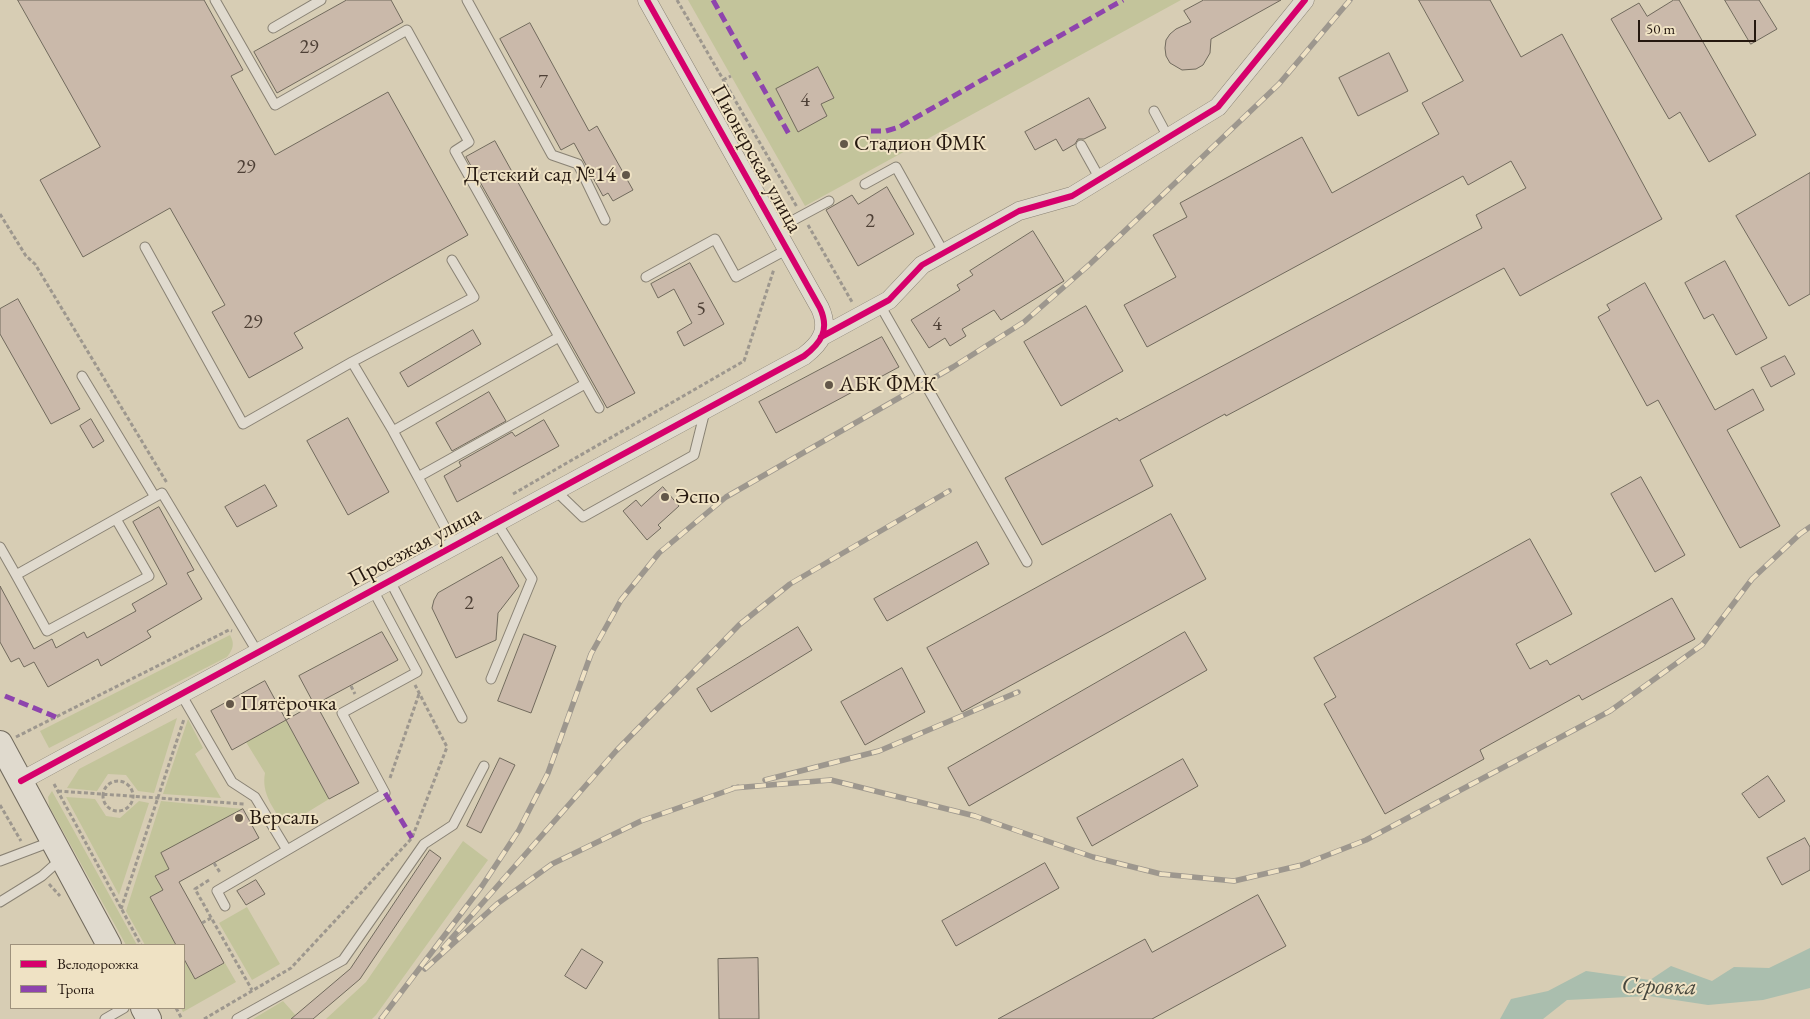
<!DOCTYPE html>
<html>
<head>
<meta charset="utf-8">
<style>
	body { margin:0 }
	#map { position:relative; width:1810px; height:1019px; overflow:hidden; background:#d7cdb4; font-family:"EB Garamond",serif }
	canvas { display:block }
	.legend { position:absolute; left:10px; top:944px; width:175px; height:65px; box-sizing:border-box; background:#efe2c4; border:1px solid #9e917c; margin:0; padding:6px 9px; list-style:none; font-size:15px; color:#25180f }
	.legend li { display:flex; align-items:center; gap:10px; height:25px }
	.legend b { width:25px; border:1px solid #9e917c }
	.scale { position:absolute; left:1638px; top:20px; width:118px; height:22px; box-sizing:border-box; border:2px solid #25180f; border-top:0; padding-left:6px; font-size:15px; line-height:18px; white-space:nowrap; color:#25180f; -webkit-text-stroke:4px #efe2c4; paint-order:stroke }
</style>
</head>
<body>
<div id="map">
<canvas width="1810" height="1019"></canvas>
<ul class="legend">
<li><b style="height:6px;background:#d6006c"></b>Велодорожка</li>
<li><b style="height:6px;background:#8e44ad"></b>Тропа</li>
</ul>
<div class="scale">50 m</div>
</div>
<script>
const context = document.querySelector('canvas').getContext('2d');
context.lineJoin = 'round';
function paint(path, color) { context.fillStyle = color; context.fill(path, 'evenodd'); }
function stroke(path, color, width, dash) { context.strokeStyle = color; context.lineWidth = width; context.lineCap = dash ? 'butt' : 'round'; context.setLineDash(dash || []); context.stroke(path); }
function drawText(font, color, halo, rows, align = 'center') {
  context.font = font + ' "EB Garamond",serif'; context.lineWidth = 4; context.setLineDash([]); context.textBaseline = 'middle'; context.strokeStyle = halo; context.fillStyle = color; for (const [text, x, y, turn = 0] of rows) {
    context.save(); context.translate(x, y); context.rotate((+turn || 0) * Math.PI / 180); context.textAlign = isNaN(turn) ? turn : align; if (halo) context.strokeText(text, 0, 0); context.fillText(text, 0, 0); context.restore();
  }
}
paint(new Path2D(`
	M688 0H1181L805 206Z
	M230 635C235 644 233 649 227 657L49 748 40 731Z
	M177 718 154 793 138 791 126 775 108 774 97 791 67 788 79 769Z
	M188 719 203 748 195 754 221 798 163 794Z
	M286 720 329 799 285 826C274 809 261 794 265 773L246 742Z
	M52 791 137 945H126L49 806 48 797Z
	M66 797 95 799 106 816 120 818 139 801 149 803 119 895Z
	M161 801 243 809 162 853 169 869 155 876 163 890 150 897 176 945H145L126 911Z
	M463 841 488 860 376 1015 372 1019H326L366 982Z
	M247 907 280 964 252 980 219 923Z
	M184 959 195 979 225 963 236 982 183 1012 181 1008H184Z
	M283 1001 299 1019H253Z`), '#c3c49b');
paint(new Path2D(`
	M1810 948V988L1763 1000 1708 1005 1649 996 1567 1000 1543 1019H1500L1511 999 1548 991 1586 971 1650 980 1671 966 1712 981 1734 967 1769 968Z`), '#aabeae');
const building = new Path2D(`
	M18 0H204L243 70 231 76 275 155 388 92 468 235 294 333 303 348 249 378 212 312 225 305 170 208 83 257 40 180 100 147Z
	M347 0H391L403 22 277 93 254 52Z
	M1204 0H1281L1211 39 1210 53 1203 65 1196 69 1182 70 1170 63 1166 56 1165 48 1166 40 1170 34 1176 29 1191 22 1184 11Z
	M1419 0H1490L1521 57 1562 34 1662 219 1520 296 1504 268 1226 416 1225 414 1140 460 1153 486 1042 545 1005 478 1117 418 1119 421 1482 228 1476 215 1526 188 1511 161 1468 185 1463 176 1147 347 1124 305 1176 277 1153 235 1187 217 1180 203 1302 137 1332 193 1439 134 1422 103 1463 81Z
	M1674 0H1679L1756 135 1709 162 1680 112 1669 119 1611 19 1639 3 1647 16Z
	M1725 0H1759L1777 29 1751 44Z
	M530 23 589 131 597 126 633 190 613 201 608 193 603 196 574 143 561 150 500 39Z
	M1389 53 1408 91 1358 116 1339 78Z
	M818 67 834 98 821 104 827 116 798 132 776 89Z
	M1089 98 1106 128 1084 139H1078L1075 144 1063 151 1056 139 1035 150 1025 132Z
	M495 141 635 393 607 408 466 157Z
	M1810 173V294L1789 306 1736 216Z
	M887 187 914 234 858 266 826 210 852 195 858 204Z
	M1033 231 1064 281 1001 320 994 310 962 329 966 336 950 346 945 338 929 348 911 320 960 290 957 285 973 275 970 271Z
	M1725 261 1767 338 1736 355 1713 314 1704 319 1685 283Z
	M690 263 724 324 684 346 677 332 692 323 674 289 658 298 651 284Z
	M1645 283 1715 410 1753 389 1764 410 1727 430 1780 526 1740 548 1658 400 1647 406 1598 317 1610 310 1607 305Z
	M18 299 80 409 51 424 0 334V309Z
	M1086 306 1123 371 1061 406 1024 342Z
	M473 330 481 344 408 387 400 373Z
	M882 337 899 367 776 433 759 402Z
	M1785 356 1795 374 1771 387 1761 368Z
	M489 392 506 421 452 451 436 423Z
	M348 418 389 492 348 515 307 441Z
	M91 419 104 441 93 448 80 426Z
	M544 420 559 446 457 502 444 476 461 466 459 462 512 432 515 436Z
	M1641 477 1685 555 1655 572 1611 494Z
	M265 485 277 506 237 527 225 507Z
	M663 487 679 506 658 525 661 528 647 540 623 511 636 500 641 506Z
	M159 507 194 570 187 573 202 599 147 631 151 637 101 666 98 659 48 687 34 662 24 667 19 658 11 662 0 642V586L34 649 52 639 56 648 84 632 87 638 136 611 132 604 167 584 133 522Z
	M1171 514 1206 579 962 712 927 648Z
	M1530 539 1572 614 1516 644 1530 669 1547 660 1550 665 1672 598 1695 639 1582 700 1579 695 1480 750 1484 759 1385 814 1324 704 1336 697 1314 658Z
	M977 542 989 564 887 621 874 599Z
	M502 557 519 586 498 613 496 640 456 658 432 608 434 600 438 593Z
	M798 627 812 650 711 712 697 689Z
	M382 632 398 660 316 704 359 783 329 799 286 720 314 704 299 676Z
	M1185 632 1207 670 969 806 948 768Z
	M524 634 556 646 531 713 498 701Z
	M902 668 925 712 865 745 841 702Z
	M265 681 286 720 232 750 211 711Z
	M500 758 515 765 481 833 467 826Z
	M1183 759 1198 786 1092 846 1077 818Z
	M1768 776 1785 801 1759 818 1742 794Z
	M243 809 259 838 179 882 224 963 195 979 184 959V945H176L150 897 163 890 155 876 169 869 161 853Z
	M1805 838 1810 847V870L1782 885 1767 858Z
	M430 850 441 858 360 979 313 1019H291L350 969Z
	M1045 863 1059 888 956 946 942 921Z
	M256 880 265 894 246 905 237 891Z
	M1258 895 1286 946 1152 1019H998L1145 939 1152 952Z
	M582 949 603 962 586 989 565 976Z
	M758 958 759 1019H719L718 959Z`);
paint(building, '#cab9aa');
stroke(building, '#716a5d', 1);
const lane = new Path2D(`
	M215 0 275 105 407 30 469 142 455 151 599 408
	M467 0 552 155 578 164 605 220
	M273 28 321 0
	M1154 111 1168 137
	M1081 145 1100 179
	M865 184 896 167 944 253
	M775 230 829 201
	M145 247 243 424 352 362 393 431
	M646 277 715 239 736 277 786 250
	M880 305 1027 562
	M352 362 474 297 452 260
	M82 376 155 497
	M418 477 393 431 559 337
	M556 491 583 517 694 455 705 411
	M455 546 418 477 585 384
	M0 547 16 575 162 493 258 653
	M16 575 47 631 149 576 116 519
	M390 581 462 718
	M491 679 532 579 497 523
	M181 694 232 782 255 797 287 850
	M0 861 53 841
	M0 902 42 876 61 859
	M225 906 217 891 385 793 342 713 417 672 373 590
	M105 1019 124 1008
	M237 1019 343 960 424 844 453 825 484 766`);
const street = new Path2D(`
	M821 337 889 300 922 265 1019 211 1072 196 1218 107 1305 0
	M21 781 804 356C821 343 830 330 820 308L647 0`);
const secondary = new Path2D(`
	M0 743 109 945
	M143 1008 149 1019`);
stroke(lane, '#898274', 11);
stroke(street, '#898274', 19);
stroke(secondary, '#716a5d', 26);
stroke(new Path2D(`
	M677 0 797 207
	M723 80 731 76
	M0 214 26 256 35 264 167 483
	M808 225 852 302
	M513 494 744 361 774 269
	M351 686 355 694
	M16 737 229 630 232 631
	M390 778 419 694
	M103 796a15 15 0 1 1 30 0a15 15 0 1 1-30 0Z
	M54 784 141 945
	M58 791 244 804
	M0 805 21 841
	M214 863 221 874
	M209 880 195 889 252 990
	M49 884 60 896
	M121 909 184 719
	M202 923 211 918
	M176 1008 182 1019
	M204 1019 291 968 412 838 447 747 415 685`), '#9d978e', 3, [4, 2.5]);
stroke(lane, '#e0dace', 9);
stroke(street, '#e0dace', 18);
stroke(secondary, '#e0dace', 24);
const rail = new Path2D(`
	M765 780 879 751 1018 692
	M733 788 831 780 975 816 1093 857 1161 874 1234 881 1302 865 1366 840 1610 711 1702 645 1752 579 1800 534 1810 527
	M443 948 616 751 739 625 790 584 949 491
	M425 969 497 904 552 864 641 821 738 787
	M381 1019 482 886 519 830 548 773 591 654 621 600 659 553 726 497 953 367 1024 322 1090 264 1279 84 1350 0`);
stroke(rail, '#9d978e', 5.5);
stroke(rail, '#efe2c4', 4, [11]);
stroke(new Path2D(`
	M713 0 746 59
	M754 72 790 136
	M871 131H886L899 127 1123 0
	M5 696 56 717
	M385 793 412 838`), '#8e44ad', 5, [10, 5]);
stroke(new Path2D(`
	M821 337 889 300 922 265 1019 211 1072 196 1218 107 1305 0
	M21 781 804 356C821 343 830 330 820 308L647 0`), '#d6006c', 6);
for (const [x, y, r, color] of [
	[844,144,5,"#635749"],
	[626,175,5,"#635749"],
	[829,385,5,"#635749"],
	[665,497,5,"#635749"],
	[230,704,5,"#635749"],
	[239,818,5,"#635749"]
]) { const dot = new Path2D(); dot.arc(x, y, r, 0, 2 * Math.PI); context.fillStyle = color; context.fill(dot); stroke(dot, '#efe2c4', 2); }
drawText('20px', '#4e4036', null, [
	["29",309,48],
	["7",543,83],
	["4",805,101],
	["29",246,168],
	["2",870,222],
	["5",701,310],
	["29",253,323],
	["4",937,325],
	["2",469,604]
]);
drawText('22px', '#25180f', '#efe2c4', [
	["Стадион ФМК",854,144],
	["Детский сад №14",616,175,"right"],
	["АБК ФМК",839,385],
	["Эспо",675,497],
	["Пятёрочка",240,704],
	["Версаль",249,818]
], 'left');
drawText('22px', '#25180f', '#efe2c4', [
	["Пионерская улица",756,159,61],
	["Проезжая улица",415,547,-28]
]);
drawText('italic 24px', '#47483e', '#efe2c4', [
	["Серовка",1659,987,1]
]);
</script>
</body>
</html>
